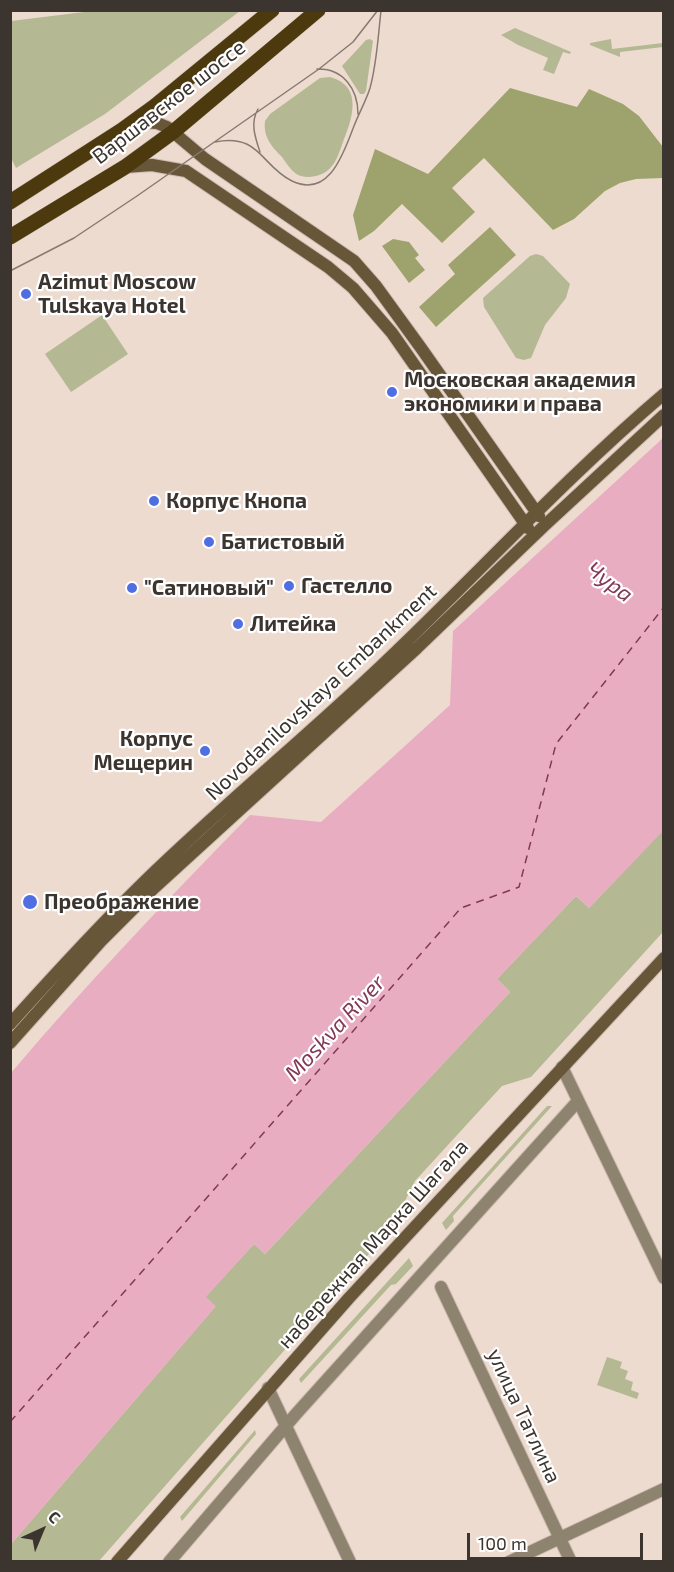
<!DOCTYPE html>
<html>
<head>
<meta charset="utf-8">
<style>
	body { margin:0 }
	#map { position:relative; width:674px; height:1572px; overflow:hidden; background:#eedbcf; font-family:"Exo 2",sans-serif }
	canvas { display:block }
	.frame { position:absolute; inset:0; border:12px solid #3b342f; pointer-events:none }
	.north { position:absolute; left:12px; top:1500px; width:60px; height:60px; -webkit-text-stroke:4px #fff; paint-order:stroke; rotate:44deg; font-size:16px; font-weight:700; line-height:24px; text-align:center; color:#3b342f }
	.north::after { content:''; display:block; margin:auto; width:21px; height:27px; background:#3b342f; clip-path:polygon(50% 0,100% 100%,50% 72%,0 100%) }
	.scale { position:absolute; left:467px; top:1533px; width:176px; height:27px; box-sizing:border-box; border:3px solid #3b342f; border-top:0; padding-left:8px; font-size:18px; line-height:21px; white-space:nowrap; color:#3b342f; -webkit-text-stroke:4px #fff; paint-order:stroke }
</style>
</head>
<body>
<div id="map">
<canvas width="674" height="1572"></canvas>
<div class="frame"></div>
<div class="north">С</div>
<div class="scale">100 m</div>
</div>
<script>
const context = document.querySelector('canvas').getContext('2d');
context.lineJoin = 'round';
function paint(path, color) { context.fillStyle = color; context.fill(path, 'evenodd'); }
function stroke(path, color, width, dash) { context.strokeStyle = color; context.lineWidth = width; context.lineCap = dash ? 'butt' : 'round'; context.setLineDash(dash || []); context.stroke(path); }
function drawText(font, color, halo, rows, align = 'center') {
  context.font = font + ' "Exo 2",sans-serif'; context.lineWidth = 4.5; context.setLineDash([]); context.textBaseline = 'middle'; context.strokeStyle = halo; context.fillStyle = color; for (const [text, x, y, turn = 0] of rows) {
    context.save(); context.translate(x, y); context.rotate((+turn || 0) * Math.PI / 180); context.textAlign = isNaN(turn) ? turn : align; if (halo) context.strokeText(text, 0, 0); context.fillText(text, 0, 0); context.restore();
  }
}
paint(new Path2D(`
	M92 11H240L105 114 16 168 10 156 11 21Z
	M515 28 571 52 570 54 563 52 554 74 543 70 548 58 518 45 501 35Z
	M370 39 373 41 366 91 364 94H360L342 66 366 40Z
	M611 39 612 49 663 43V47L620 52V57L590 45V43Z
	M330 77C364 86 352 120 343 142 340 150 337 161 331 167 325 175 311 179 301 176 293 174 287 164 282 157 272 147 263 137 265 121L270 114 320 78Z
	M536 254 543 256 570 284 566 298 545 325 531 358 524 360 516 358 484 307 483 298 530 256Z
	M102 315 128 354 71 392 45 354Z
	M663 830V932L531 1077 502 1086 415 1181 391 1229 99 1561 11 1562V1544L215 1307 205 1297 254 1244 265 1254 510 992 497 979 576 896 589 908Z
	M547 1106H552L453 1216 454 1221 446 1230 442 1223Z
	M409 1258 413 1266 396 1284 391 1285 301 1383 299 1379Z
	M607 1357 622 1362 620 1368 628 1371 625 1379 633 1382 631 1390 639 1393 637 1399 597 1385Z
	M255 1430 256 1434 182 1521 180 1517Z`), '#b4b994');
paint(new Path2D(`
	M510 88 577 107 589 89 623 104 639 116 663 147V178L636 179 620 183 605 191 574 219 553 230 484 158 452 188 475 212 442 243 402 204 374 231 359 241 353 215 375 149 428 174Z
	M490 227 516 255 436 327 419 307 455 274 448 265Z
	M393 239 409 242 419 255 415 258 425 270 409 283 382 246Z`), '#9ea36d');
paint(new Path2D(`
	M663 438V831L589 908 576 896 497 979 510 992 265 1254 254 1244 206 1297 216 1306 11 1544V1073C86 984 168 899 250 815L321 822 450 705 453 631Z`), '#e9adc2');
stroke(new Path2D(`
	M10 1422 461 908 519 887 556 744 664 607`), '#813956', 1.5, [8, 6]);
const street = new Path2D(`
	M562 1067 664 1278
	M441 1287 571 1562
	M268 1388 350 1562
	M169 1562 296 1414 578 1101
	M509 1562 664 1489`);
const secondary = new Path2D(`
	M132 126 142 122 157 123 167 127 205 159 354 261 376 286 421 348 539 516
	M125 167 152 165 186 171 328 267 353 288 392 333 528 528
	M10 1024C54 975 98 927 145 881 221 807 304 739 381 666 476 576 564 479 664 394
	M10 1043 101 941 154 888 417 648 545 525 664 415
	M117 1562 349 1298 664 958`);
const primary = new Path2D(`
	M10 202 122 130 155 106 272 10
	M10 237 125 167 173 132 318 10`);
stroke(street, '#cabaaf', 14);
stroke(secondary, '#cabaaf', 14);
stroke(primary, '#cabaaf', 16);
stroke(street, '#8e836e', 12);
stroke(secondary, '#675738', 12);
stroke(primary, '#4c390e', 15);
stroke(new Path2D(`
	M317 69C343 68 358 89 358 114
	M258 109C250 123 255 137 260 152
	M215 142C260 133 261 166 292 181 330 199 344 151 354 126 359 113 366 101 370 88 377 63 378 36 381 11
	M10 271 74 238 137 196 319 69 353 42 378 10`), '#867a72', 1.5);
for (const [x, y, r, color] of [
	[26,294,6,"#4f6ee2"],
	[392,392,6,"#4f6ee2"],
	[154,501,6,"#4f6ee2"],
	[209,542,6,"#4f6ee2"],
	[289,586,6,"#4f6ee2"],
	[132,588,6,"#4f6ee2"],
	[238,624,6,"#4f6ee2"],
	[205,751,6,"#4f6ee2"],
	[30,902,8,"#4f6ee2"]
]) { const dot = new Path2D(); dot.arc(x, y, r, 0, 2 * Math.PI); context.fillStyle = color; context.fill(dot); stroke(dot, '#fff', 2); }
drawText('21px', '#3b342f', '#fff', [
	["Варшавское шоссе",169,102,-38],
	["Novodanilovskaya Embankment",321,692,-43],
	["набережная Марка Шагала",373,1244,-48],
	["улица Татлина",524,1416,65]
]);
drawText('bold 21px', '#3b342f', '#fff', [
	["Azimut Moscow",38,282],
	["Tulskaya Hotel",38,306],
	["Московская академия",404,380],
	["экономики и права",404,404],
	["Корпус Кнопа",166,501],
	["Батистовый",221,542],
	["Гастелло",301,586],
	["\"Сатиновый\"",144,588],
	["Литейка",250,624],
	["Корпус",193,739,"right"],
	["Мещерин",193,763,"right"],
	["Преображение",44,902]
], 'left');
drawText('italic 22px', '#813956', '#fff', [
	["Чура",610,582,37],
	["Moskva River",335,1028,-47]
]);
</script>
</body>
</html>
